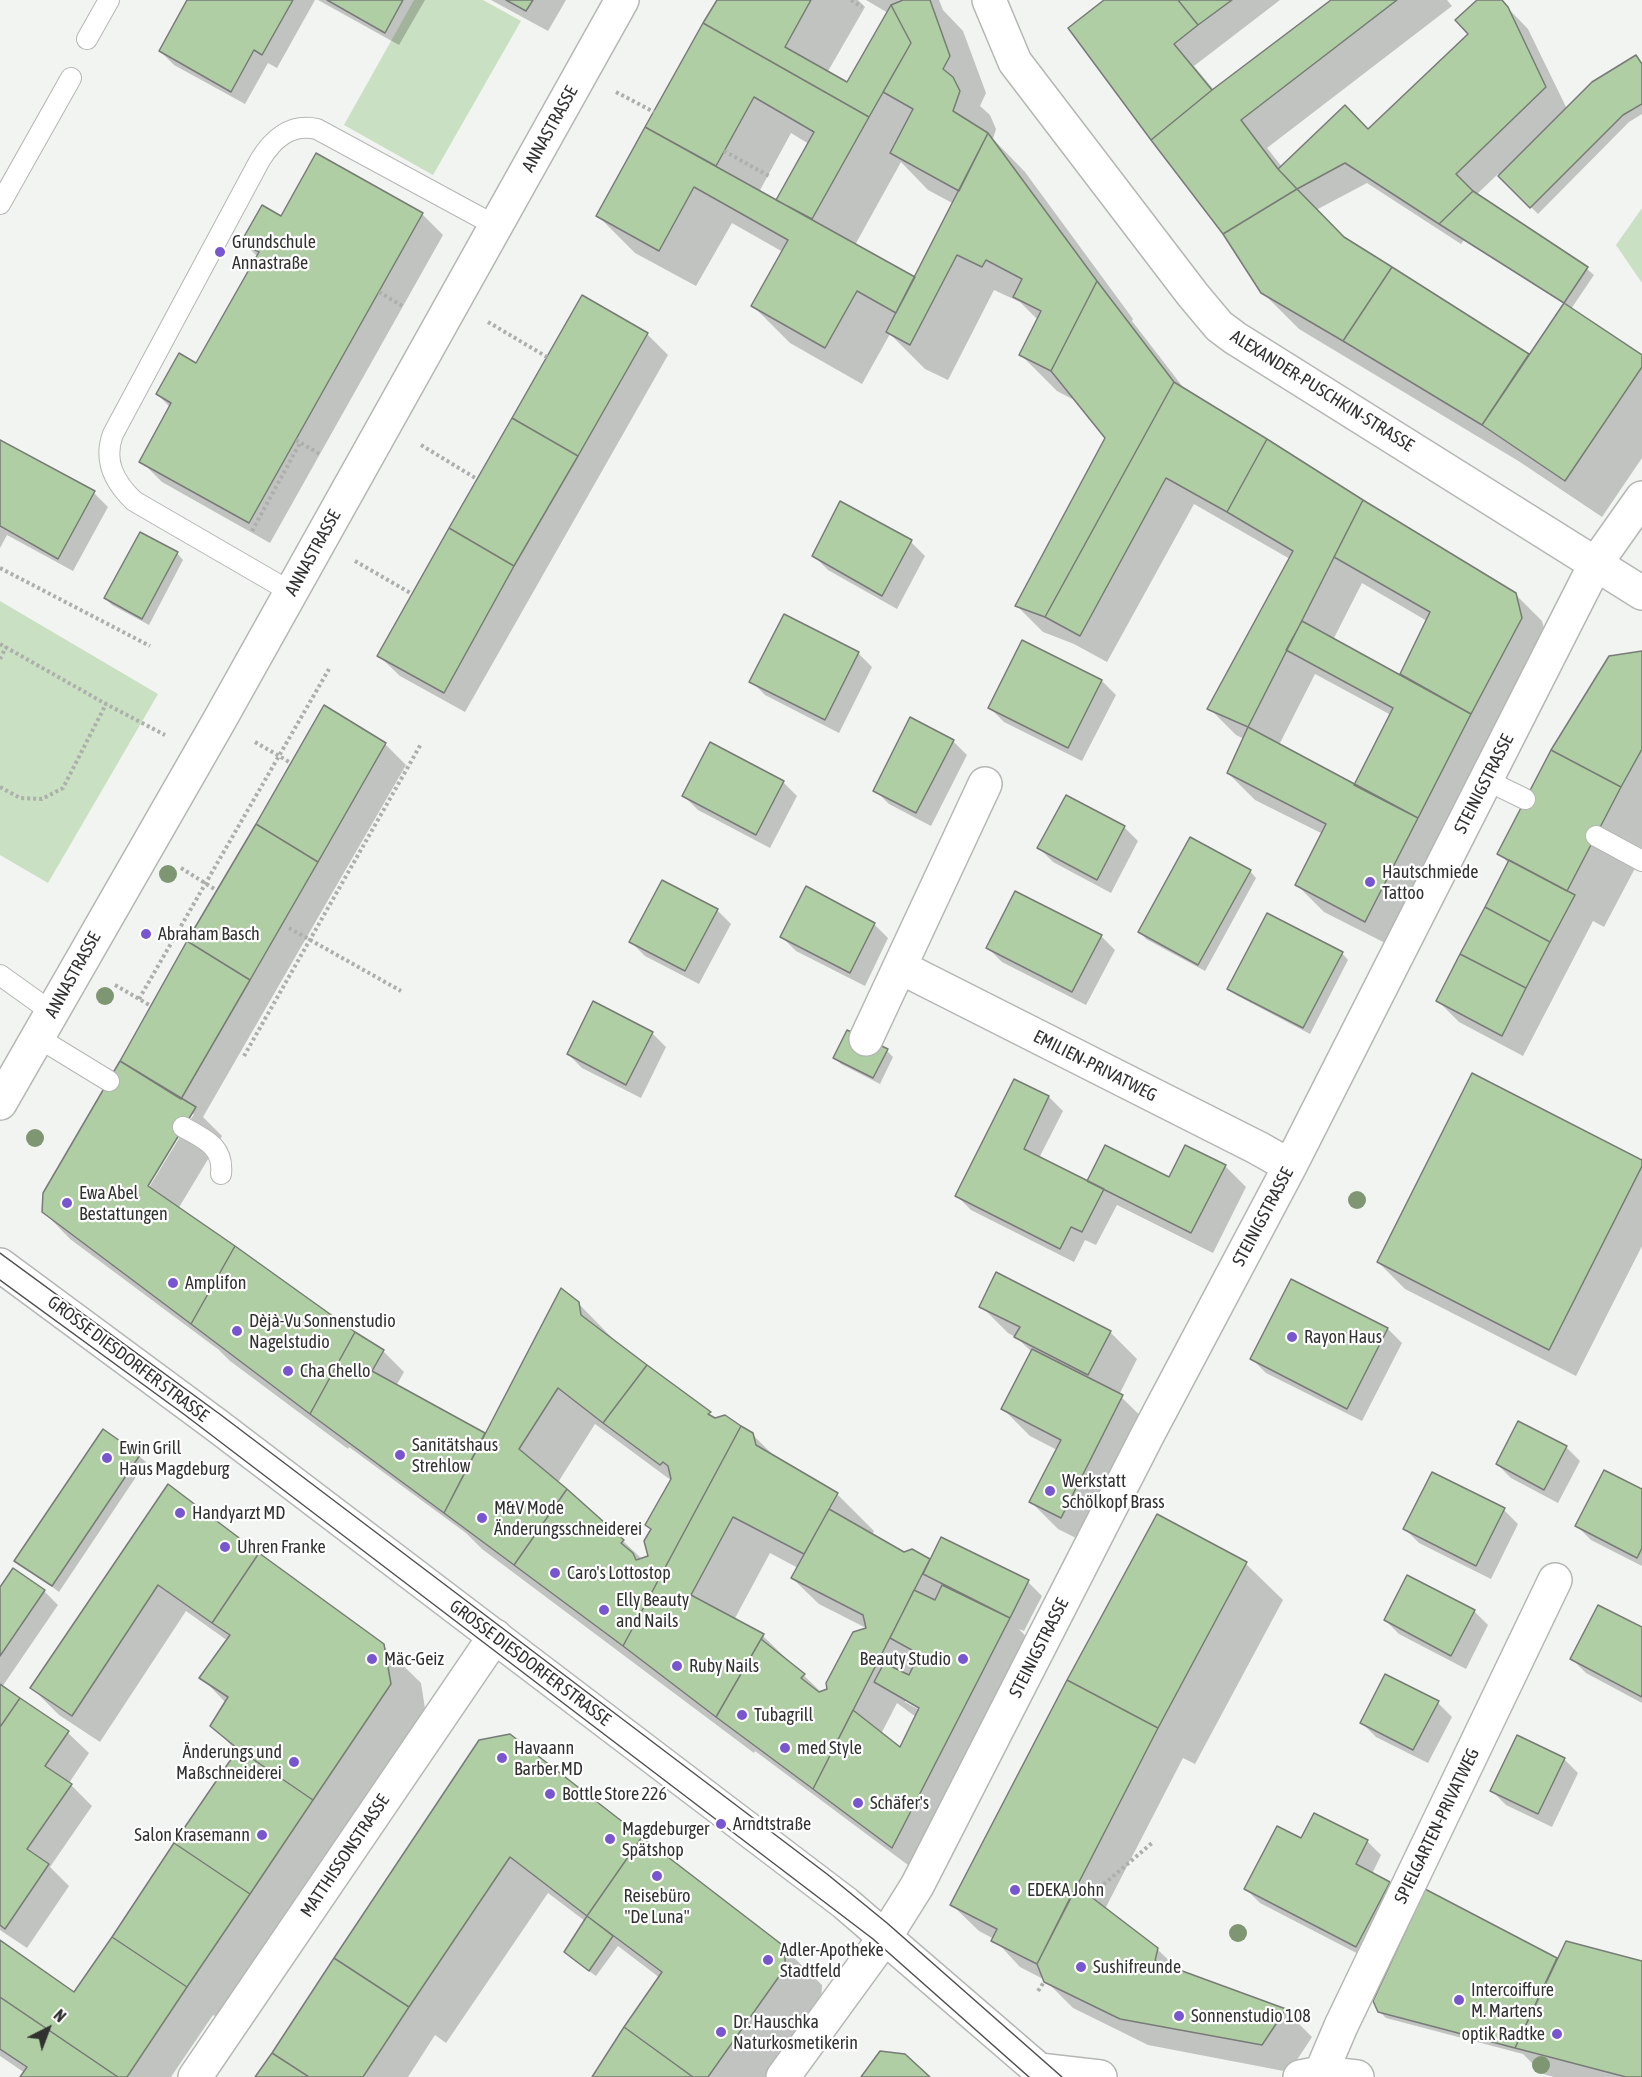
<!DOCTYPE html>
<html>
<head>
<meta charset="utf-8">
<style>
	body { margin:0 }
	#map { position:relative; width:1642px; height:2077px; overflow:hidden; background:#f1f4f0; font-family:"Asap Condensed",sans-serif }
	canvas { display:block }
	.north { position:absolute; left:18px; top:1999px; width:60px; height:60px; -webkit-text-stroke:4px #fff; paint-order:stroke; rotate:42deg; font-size:16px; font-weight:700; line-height:24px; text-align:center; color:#313230 }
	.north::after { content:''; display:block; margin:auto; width:21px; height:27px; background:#313230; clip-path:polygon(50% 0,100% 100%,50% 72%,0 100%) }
</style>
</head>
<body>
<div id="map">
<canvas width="1642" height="2077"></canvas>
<div class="north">N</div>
</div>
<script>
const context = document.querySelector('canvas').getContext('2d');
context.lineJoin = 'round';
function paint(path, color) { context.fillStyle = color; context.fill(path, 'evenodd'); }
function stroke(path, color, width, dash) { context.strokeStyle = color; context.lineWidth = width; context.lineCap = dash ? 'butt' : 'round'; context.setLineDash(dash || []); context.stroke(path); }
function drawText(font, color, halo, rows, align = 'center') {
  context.font = font + ' "Asap Condensed",sans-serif'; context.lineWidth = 4.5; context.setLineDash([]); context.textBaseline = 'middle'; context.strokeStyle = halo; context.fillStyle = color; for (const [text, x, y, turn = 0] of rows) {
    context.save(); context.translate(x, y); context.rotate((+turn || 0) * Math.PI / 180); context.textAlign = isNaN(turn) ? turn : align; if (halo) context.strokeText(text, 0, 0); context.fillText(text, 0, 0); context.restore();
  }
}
paint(new Path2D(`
	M414 0H483L521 21 433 175 344 125Z
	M1642 208V283L1616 245Z
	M0 601 158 694 48 883 0 855Z`), '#cae0c2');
paint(new Path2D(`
	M189 0H315L277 68 268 63 245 104 174 65 160 51Z
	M318 0H425L399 45Z
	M491 0H566L548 31Z
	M719 0H858L865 7 827 73 847 84 888 13 866 0H939L943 10 963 31 986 93 980 106 990 115 996 129 993 139 1025 172 1133 319 1132 321 1186 391 1515 594 1542 621 1549 645 1393 947 1324 912 1297 885 1323 834 1255 800 1228 773 1244 739 1236 735 1209 708 1290 559 1194 504 1107 662 1074 644 1043 632 1017 606 1107 438 1078 402 1057 391 1020 354 1038 320 1020 302 994 290 948 380 925 369 890 334 862 384 790 343 753 306 783 252 732 223 696 286 635 253 598 216ZM791 133 809 144 777 202 759 192ZM901 162 928 190 954 204 915 279 855 245ZM1362 583 1427 621 1402 674 1409 680 1333 640ZM1315 674 1391 715 1355 786 1279 745Z
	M1107 0H1280L1194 66 1214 90 1333 0H1447L1452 6 1267 148 1282 167 1368 131 1470 34 1479 0H1500L1528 29 1567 109 1636 57 1642 63V114L1629 122 1538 214 1498 174 1476 195 1587 269 1594 275 1571 309 1642 357V458L1602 517 1520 462 1299 329 1262 292ZM1367 183 1461 244 1464 240 1565 304 1530 357 1344 239 1316 210Z
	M422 214 443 235 270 543 162 482 141 461 171 408 157 394 196 365 258 257 243 242 281 218Z
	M647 334 668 355 465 712 400 676 379 656Z
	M0 441 94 493 108 507 73 571 7 535 0 548Z
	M911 542 925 556 897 609 828 570 814 556Z
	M177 553 183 560 149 625 112 605 105 598Z
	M1642 652V855L1604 927 1593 921 1523 1056 1459 1022 1438 1001 1509 864 1499 853Z
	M858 653 872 667 839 733 765 695 751 681Z
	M1102 681 1116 695 1082 761 1004 722 990 708Z
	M325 708 385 744 406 765 203 1117 222 1136 178 1209 354 1333 383 1351 404 1372 396 1386 486 1435 578 1303 616 1342 716 1419 752 1434 777 1459 837 1494 874 1531 872 1535 904 1553 930 1562 1028 1582 1042 1596 1024 1631 1019 1629 1036 1647 920 1874 755 1751 754 1753 482 1549 466 1533 349 1447 348 1449 230 1361 219 1350 70 1239 43 1211ZM190 1114H194L145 1194 143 1192ZM595 1424 672 1481 647 1525 652 1531 650 1557 642 1559 623 1541 557 1484ZM770 1553 798 1568 792 1578 819 1604 868 1629 829 1690 822 1693 763 1636 734 1620ZM905 1698 926 1710 925 1713 905 1702ZM897 1703 916 1717 901 1749 881 1734Z
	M953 741 967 755 931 826 889 804 875 790Z
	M783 782 797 796 770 848 698 810 684 796Z
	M1124 827 1138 841 1111 893 1053 862 1039 848Z
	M1250 871 1256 878 1205 971 1146 939 1140 932Z
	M717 910 731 924 699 984 645 956 631 942Z
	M874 924 888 938 865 986 796 951 782 937Z
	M1101 936 1115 950 1086 1005 1002 962 988 948Z
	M1342 953 1348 960 1310 1034 1236 995 1229 989Z
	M652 1033 666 1047 641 1098 582 1068 568 1054Z
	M887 1051 893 1057 880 1084 841 1064 835 1058Z
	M1015 1081 1049 1097 1063 1111 1039 1158 1093 1186 1169 1179 1225 1166 1246 1187 1213 1253 1117 1205 1096 1245 1085 1240 1074 1262 971 1210 957 1196Z
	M1642 1162V1246L1576 1376 1405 1289 1378 1262Z
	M981 1306 1110 1332 1137 1359 1119 1395 1149 1424 1088 1544 1058 1529 1031 1502 1057 1450 1030 1436 1003 1409 1032 1352 1017 1338 1008 1333Z
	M1388 1329 1402 1343 1362 1421 1266 1373 1252 1359Z
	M1566 1447 1580 1461 1558 1503 1511 1478 1497 1464Z
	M139 1456 146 1462 59 1592 16 1560Z
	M168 1486 383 1646 421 1683 427 1721 224 2022 213 2015 171 2077H22L25 2073 0 2056V1942L75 1994 238 1752 212 1726 226 1703 201 1677 228 1641 186 1611 100 1742 59 1715 32 1688Z
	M1642 1491V1566L1591 1540 1577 1526Z
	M1504 1510 1518 1524 1491 1579 1419 1543 1405 1529Z
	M1246 1564 1283 1600 1195 1764 1183 1758 1105 1909 1157 1949 1181 1972 1285 2010 1312 2037 1289 2072 1148 2045 1073 2008 1045 1980 1020 1967 994 1939 979 1931 952 1905Z
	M0 1590 44 1591 58 1605 2 1687 68 1733 89 1753 69 1783 92 1806 50 1867 69 1886 27 1948 0 1930Z
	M1474 1611 1488 1625 1466 1669 1399 1634 1385 1620Z
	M1642 1629V1703L1586 1673 1572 1659Z
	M1438 1703 1452 1717 1428 1763 1376 1737 1362 1723Z
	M480 1742 784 1948 822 1985 821 2006 771 2077H594L660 1978 618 1946 596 1976 572 1959 565 1952 585 1921 548 1893 446 2043 435 2035 408 2077H256Z
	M1564 1759 1578 1773 1552 1827 1506 1805 1492 1791Z
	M1302 1840 1367 1841 1381 1855 1372 1874 1389 1883 1403 1897 1370 1960 1260 1903 1246 1889Z
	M1556 1960 1642 1962V2077H1554L1543 2074 1523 2054 1386 2018 1379 2011Z`), '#0003');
const building = new Path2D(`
	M187 0H293L262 55 254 50 231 92 159 51Z
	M327 0H403L385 33Z
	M506 0H533L526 11Z
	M717 0H811L785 47 847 82 891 5 911 43 869 117 703 23Z
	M903 0H930L950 56 943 69 953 77 960 91 953 111 988 133 959 191 890 153 913 109 883 92 911 43 891 5Z
	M1104 0H1178L1198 25 1174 44 1212 90 1151 140 1068 28Z
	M1178 0H1232L1198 25Z
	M1331 0H1397L1241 120 1278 169 1297 189 1223 234 1151 140 1212 90Z
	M1477 0H1502L1508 7 1546 87 1456 174 1473 191 1439 224 1345 163 1297 189 1278 169 1345 105 1368 129 1468 34 1455 20Z
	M703 23 869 117 812 219 776 200 814 132 754 97 716 166 645 127Z
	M1636 55 1642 64V104L1623 115 1530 208 1498 176 1592 82Z
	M645 127 915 277 896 313 857 291 825 348 751 306 788 240 694 187 659 251 596 216Z
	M988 133 1097 281 1051 371 1019 355 1041 311 1013 297 1022 279 986 260 982 267 957 255 910 345 886 332Z
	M316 153 423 213 249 523 139 462 171 403 156 394 179 353 196 363 259 252 241 242 262 205 281 216Z
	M1297 189 1344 237 1392 267 1343 341 1261 293 1223 234Z
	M1473 191 1588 267 1564 303 1439 224Z
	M1392 267 1529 354 1482 425 1343 341Z
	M1097 281 1174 382 1045 617 1015 606 1105 438 1051 371Z
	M582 295 648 333 578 456 512 418Z
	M1564 303 1642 355V367L1565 481 1482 425Z
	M1174 382 1267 439 1227 512 1166 478 1080 636 1045 617Z
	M512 418 578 456 514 566 449 528Z
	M1267 439 1363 500 1248 727 1207 709 1293 551 1227 512Z
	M0 440 95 491 58 559 0 526Z
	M1363 500 1516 593 1522 618 1471 714 1400 674 1430 612 1334 557Z
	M840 501 912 540 882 596 812 556Z
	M449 528 514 566 444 693 377 656Z
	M140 532 178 552 142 619 104 598Z
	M784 614 859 652 825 720 749 682Z
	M1302 621 1471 714 1418 818 1354 785 1393 708 1286 650Z
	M1022 640 1102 680 1068 748 988 708Z
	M1642 651V749L1621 787 1551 750 1609 656Z
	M324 705 386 743 318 862 256 824Z
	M910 717 954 740 916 813 873 791Z
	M1248 727 1418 818 1365 922 1295 885 1326 824 1227 773Z
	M710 742 784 781 756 835 682 796Z
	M1551 750 1621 787 1567 891 1497 854Z
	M1066 795 1125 826 1097 880 1037 848Z
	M256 824 318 862 250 980 187 941Z
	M1190 837 1251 870 1198 965 1138 932Z
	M1509 860 1575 895 1550 942 1485 907Z
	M662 880 718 909 685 971 629 942Z
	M806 886 875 923 850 973 780 937Z
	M1015 891 1102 935 1072 992 986 948Z
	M1485 907 1550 942 1526 988 1460 954Z
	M1267 913 1343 952 1303 1028 1227 989Z
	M187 941 250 980 181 1099 120 1061Z
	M1460 954 1526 988 1502 1036 1436 1001Z
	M593 1001 653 1032 626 1085 567 1054Z
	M847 1030 888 1049 873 1078 833 1058Z
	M120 1061 196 1107 148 1186 235 1246 191 1324 42 1212 43 1193Z
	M1472 1073 1642 1160V1166L1549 1350 1377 1262Z
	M1014 1079 1049 1096 1024 1149 1104 1189 1082 1232 1071 1227 1060 1249 955 1196Z
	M1105 1145 1169 1177 1185 1145 1226 1165 1191 1233 1087 1181Z
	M235 1246 355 1332 310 1414 191 1324Z
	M996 1272 1111 1331 1088 1375 1014 1337 1020 1327 979 1307Z
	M1291 1279 1388 1328 1347 1409 1250 1359Z
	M561 1288 579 1302 581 1315 647 1365 603 1423 558 1388 519 1449 567 1489 514 1565 444 1513Z
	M355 1332 384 1350 372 1371 485 1433 444 1513 310 1414Z
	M1032 1349 1123 1395 1061 1518 1029 1502 1061 1440 1001 1409Z
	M647 1365 711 1412 708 1414 715 1418 725 1415 741 1426 623 1646 514 1565 567 1489 624 1540 621 1543 633 1553 636 1560 648 1556 644 1541 651 1529 645 1525 671 1479 668 1466 663 1462 660 1465 603 1423Z
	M1518 1421 1567 1446 1544 1490 1496 1464Z
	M741 1426 753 1433 756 1445 838 1493 804 1554 733 1517 691 1595 764 1634 716 1717 623 1646Z
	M103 1429 140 1455 52 1586 14 1561Z
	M1604 1470 1642 1489V1548L1637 1558 1575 1526Z
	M1432 1472 1505 1508 1476 1566 1403 1529Z
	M168 1484 259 1553 212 1623 158 1585 72 1716 30 1688Z
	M829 1509 904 1552 912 1549 930 1559 813 1789 716 1717 761 1639 805 1674 801 1678 819 1692 827 1689 826 1683 853 1632 866 1628 863 1615 791 1578Z
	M1157 1514 1247 1562 1158 1728 1067 1680Z
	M941 1537 1029 1580 1010 1618 923 1574Z
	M259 1553 384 1644 391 1684 313 1800 238 1749 210 1726 228 1697 199 1678 230 1635 212 1623Z
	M13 1568 45 1590 0 1656V1587Z
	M1407 1575 1475 1610 1451 1656 1384 1620Z
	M942 1585 1010 1618 892 1848 813 1789 853 1710 900 1747 919 1708 874 1682 884 1663 909 1675 919 1654 890 1638 914 1590 935 1600Z
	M1598 1605 1642 1627V1697L1570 1659Z
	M1385 1674 1439 1701 1413 1750 1360 1723Z
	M1067 1680 1158 1728 1037 1964 991 1941 997 1929 950 1905Z
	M0 1684 20 1698 0 1727Z
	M20 1698 69 1731 45 1766 72 1784 27 1849 49 1864 5 1929 0 1925V1727Z
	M510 1734 642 1837 587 1916 510 1857 409 2007 334 1958 479 1740Z
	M1517 1735 1565 1758 1538 1814 1490 1791Z
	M238 1749 313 1800 250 1894 174 1843Z
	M1314 1813 1368 1840 1356 1864 1390 1882 1356 1947 1244 1889 1277 1826 1301 1838Z
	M642 1837 785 1947V1968L708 2077H693L624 2027 662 1972 587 1916Z
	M174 1843 250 1894 187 1987 112 1937Z
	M1075 1888 1090 1896 1158 1948 1155 1961 1286 2009 1262 2045 1120 2019 1044 1982 1037 1964Z
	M1425 1889 1557 1958 1515 2048 1378 2012 1373 2001Z
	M587 1916 613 1936 589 1971 564 1952Z
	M112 1937 187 1987 127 2077H118L0 1997V1940L74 1992Z
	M1566 1941 1642 1961V2077H1626L1515 2048Z
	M334 1958 409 2007 363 2077H309L272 2053Z
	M0 1997 118 2077H20L27 2067 0 2049Z
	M624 2027 693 2077H592Z
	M880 2051 905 2054 930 2077H861Z
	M272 2053 309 2077H255Z`);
paint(building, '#afcea3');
stroke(building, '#787b77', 1.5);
const lane = new Path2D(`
	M87 39 109 0
	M0 204 71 78
	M291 592 134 501C114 482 103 461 113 434L260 160C273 139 290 123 317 129L496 226
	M1486 780 1525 799
	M1596 836 1642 861
	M0 975 53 1013
	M37 1037 109 1081
	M183 1127C204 1139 224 1146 221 1174`);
const street = new Path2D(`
	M989 0 1015 62 1193 295 1219 326 1235 338 1642 593
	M900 967 1258 1148 1290 1166
	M866 1039 985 784
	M0 1103 219 721 622 0
	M1039 2070 1100 2077
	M1321 2073 1341 2026 1555 1580
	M195 2077 495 1636
	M783 2077 885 1937 917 1886 1148 1434 1290 1166 1596 563 1642 498
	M1300 2077 1321 2073 1357 2077`);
const secondary = new Path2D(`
	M0 1265 215 1424 845 1903 1047 2077`);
stroke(lane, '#b5b7b4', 22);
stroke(street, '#b5b7b4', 36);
stroke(secondary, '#b5b7b4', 36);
stroke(new Path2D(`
	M851 0 862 7
	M616 92 654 112
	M724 151 769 176
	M379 292 404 307
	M488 322 547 357
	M296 440 321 455
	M421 445 477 479
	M252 531 300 443
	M355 561 412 594
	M0 568 150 646
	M0 644 106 704 165 735
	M0 659 6 647
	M255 742 291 763
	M0 787 20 798 42 799 63 788 106 704
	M181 868 216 890
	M289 928 401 991
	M115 985 151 1006
	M139 999 329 669
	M244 1056 421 744
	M1090 1896 1152 1843
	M1038 1991 1044 1982`), '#adafac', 4, [3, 3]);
stroke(lane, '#fff', 20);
stroke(street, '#fff', 33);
stroke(secondary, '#fff', 33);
stroke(new Path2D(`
	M0 1253 221 1415 827 1874 887 1923 1062 2077
	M0 1280 185 1415 873 1939 1029 2077`), '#50514f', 1.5);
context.fillStyle = '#7f9673';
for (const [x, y] of [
	[168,874],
	[105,996],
	[35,1138],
	[1357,1200],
	[1238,1933],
	[1541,2065]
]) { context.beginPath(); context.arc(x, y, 9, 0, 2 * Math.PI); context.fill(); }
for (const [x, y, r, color] of [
	[220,252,6,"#7856d0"],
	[1370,882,6,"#7856d0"],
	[146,934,6,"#7856d0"],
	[67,1203,6,"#7856d0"],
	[173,1283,6,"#7856d0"],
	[237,1331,6,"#7856d0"],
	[1292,1337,6,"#7856d0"],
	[288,1371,6,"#7856d0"],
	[400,1455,6,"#7856d0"],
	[107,1458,6,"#7856d0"],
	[1050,1491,6,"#7856d0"],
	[180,1513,6,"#7856d0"],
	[482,1518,6,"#7856d0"],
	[225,1547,6,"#7856d0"],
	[555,1573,6,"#7856d0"],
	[604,1610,6,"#7856d0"],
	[372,1659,6,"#7856d0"],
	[963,1659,6,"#7856d0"],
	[677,1666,6,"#7856d0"],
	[742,1715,6,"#7856d0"],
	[785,1748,6,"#7856d0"],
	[502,1758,6,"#7856d0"],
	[294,1762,6,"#7856d0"],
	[550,1794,6,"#7856d0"],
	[858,1803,6,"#7856d0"],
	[721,1824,6,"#7856d0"],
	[262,1835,6,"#7856d0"],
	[610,1839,6,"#7856d0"],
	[657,1876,6,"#7856d0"],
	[1015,1890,6,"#7856d0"],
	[768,1960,6,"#7856d0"],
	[1081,1967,6,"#7856d0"],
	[1459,2000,6,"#7856d0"],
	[1179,2016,6,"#7856d0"],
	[721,2032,6,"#7856d0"],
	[1557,2034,6,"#7856d0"]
]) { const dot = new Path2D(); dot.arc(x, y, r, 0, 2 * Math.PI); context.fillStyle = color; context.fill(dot); stroke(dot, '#fff', 2); }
drawText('18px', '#313230', '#fff', [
	["ANNASTRASSE",550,129,-61],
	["ALEXANDER-PUSCHKIN-STRASSE",1322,391,32],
	["ANNASTRASSE",313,553,-61],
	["STEINIGSTRASSE",1484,784,-63],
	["ANNASTRASSE",73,975,-61],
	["EMILIEN-PRIVATWEG",1095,1066,27],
	["STEINIGSTRASSE",1263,1217,-62],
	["GROSSE DIESDORFER STRASSE",128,1359,37],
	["STEINIGSTRASSE",1039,1648,-63],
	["GROSSE DIESDORFER STRASSE",530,1663,37],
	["SPIELGARTEN-PRIVATWEG",1437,1826,-64],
	["MATTHISSONSTRASSE",345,1856,-56]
]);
drawText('18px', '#313230', '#fff', [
	["Grundschule",232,242],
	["Annastraße",232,263],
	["Hautschmiede",1382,872],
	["Tattoo",1382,893],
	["Abraham Basch",158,934],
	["Ewa Abel",79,1193],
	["Bestattungen",79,1214],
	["Amplifon",185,1283],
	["Dèjà-Vu Sonnenstudio",249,1321],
	["Nagelstudio",249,1342],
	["Rayon Haus",1304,1337],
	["Cha Chello",300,1371],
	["Sanitätshaus",412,1445],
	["Strehlow",412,1466],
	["Ewin Grill",119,1448],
	["Haus Magdeburg",119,1469],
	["Werkstatt",1062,1481],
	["Schölkopf Brass",1062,1502],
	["M&V Mode",494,1508],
	["Änderungsschneiderei",494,1529],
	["Handyarzt MD",192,1513],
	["Uhren Franke",237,1547],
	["Caro's Lottostop",567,1573],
	["Elly Beauty",616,1600],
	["and Nails",616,1621],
	["Mäc-Geiz",384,1659],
	["Beauty Studio",951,1659,"right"],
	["Ruby Nails",689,1666],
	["Tubagrill",754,1715],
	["Havaann",514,1748],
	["Barber MD",514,1769],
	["med Style",797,1748],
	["Änderungs und",282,1752,"right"],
	["Maßschneiderei",282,1773,"right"],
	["Bottle Store 226",562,1794],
	["Schäfer's",870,1803],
	["Arndtstraße",733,1824],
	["Magdeburger",622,1829],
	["Spätshop",622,1850],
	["Salon Krasemann",250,1835,"right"],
	["EDEKA John",1027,1890],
	["Reisebüro",657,1896,"center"],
	["\"De Luna\"",657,1917,"center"],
	["Adler-Apotheke",780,1950],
	["Stadtfeld",780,1971],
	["Sushifreunde",1093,1967],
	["Intercoiffure",1471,1990],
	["M. Martens",1471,2011],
	["Sonnenstudio 108",1191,2016],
	["Dr. Hauschka",733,2022],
	["Naturkosmetikerin",733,2043],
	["optik Radtke",1545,2034,"right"]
], 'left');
</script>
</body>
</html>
